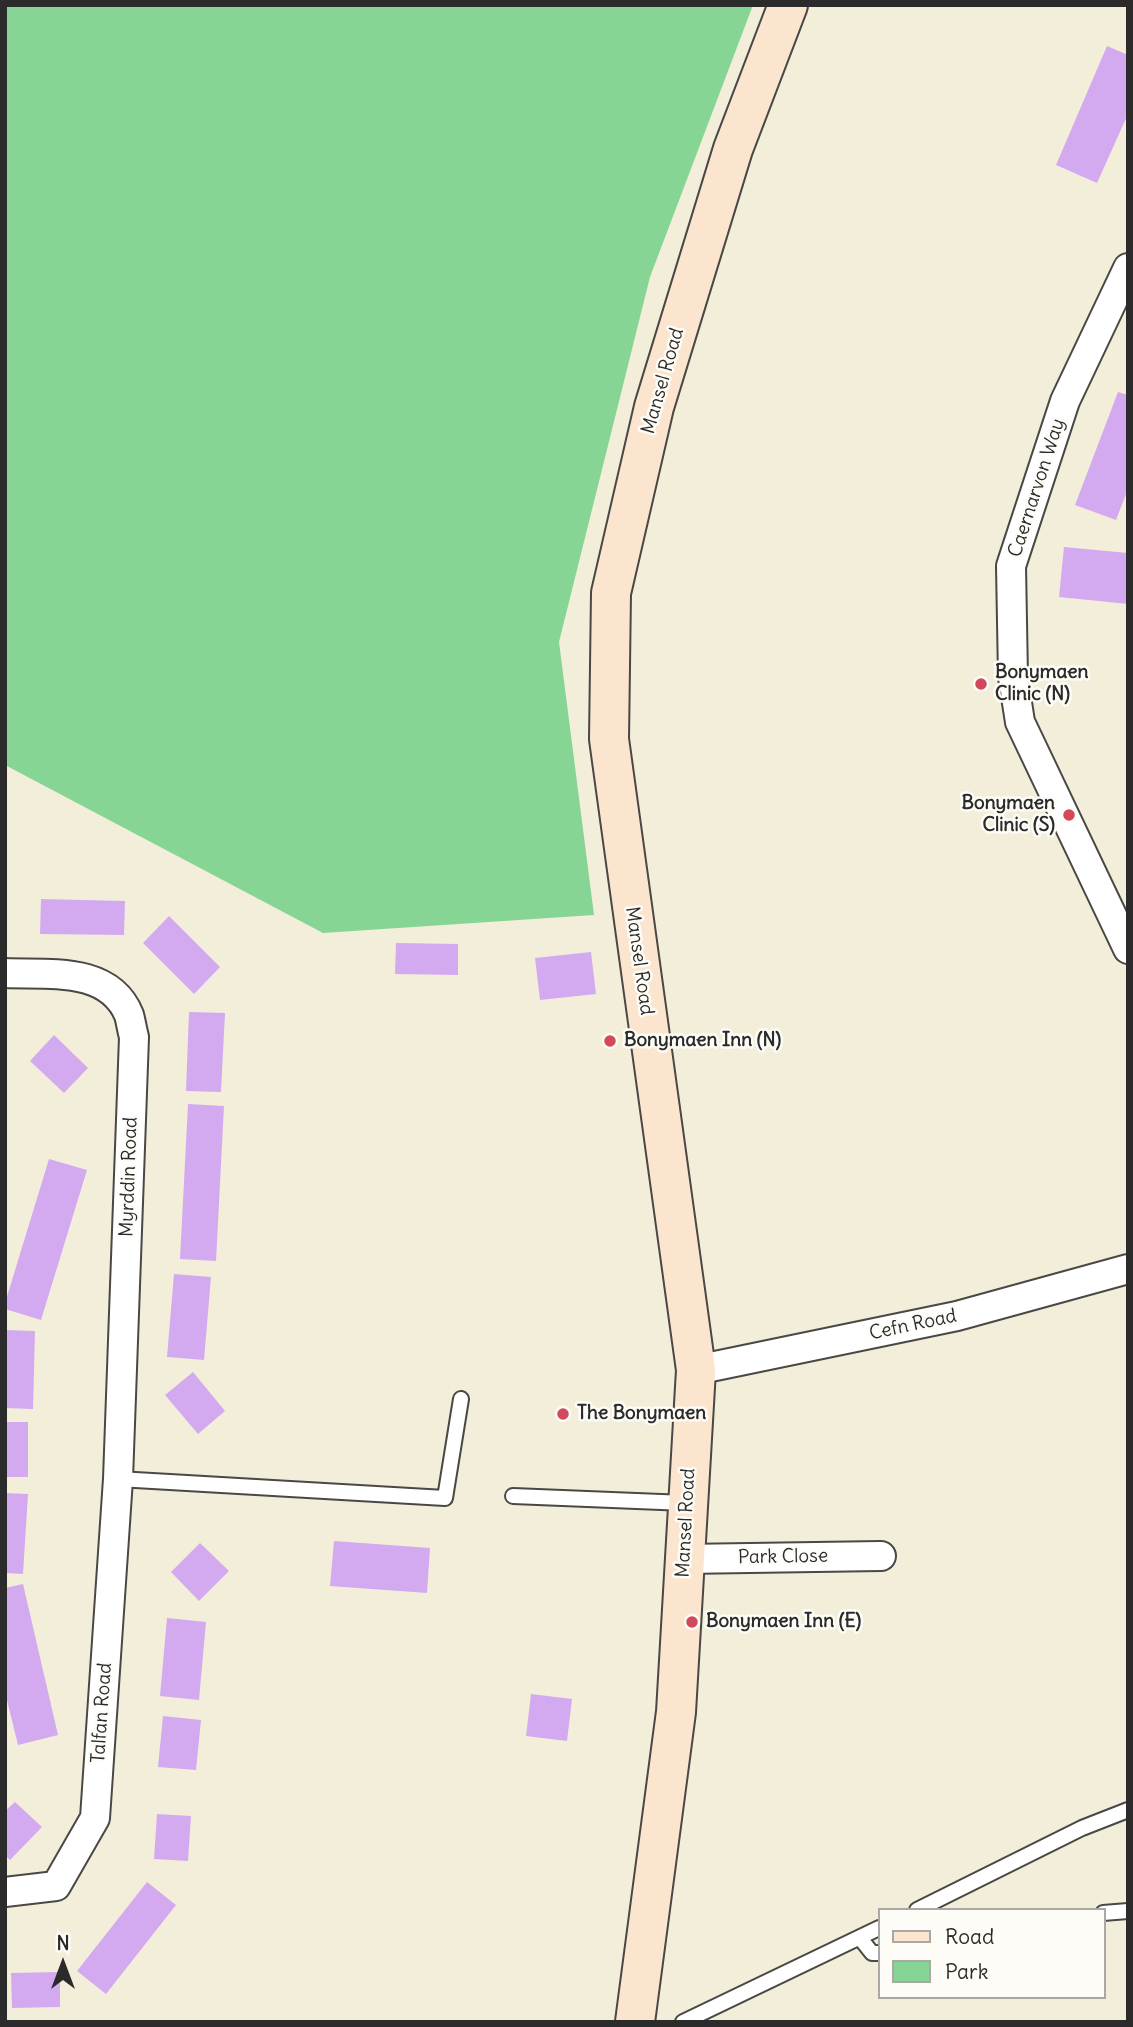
<!DOCTYPE html>
<html>
<head>
<meta charset="utf-8">
<style>
	body { margin:0 }
	#map { position:relative; width:1133px; height:2027px; overflow:hidden; background:#f3eed9; font-family:Delius,sans-serif }
	canvas { display:block }
	.frame { position:absolute; inset:0; border:7px solid #2b2b2b; pointer-events:none }
	.legend { position:absolute; left:878px; top:1908px; width:228px; height:91px; box-sizing:border-box; background:#fdfcf7; border:2px solid #a9a8a5; margin:0; padding:9px 12px; list-style:none; font-size:21px; color:#2b2b2b }
	.legend li { display:flex; align-items:center; gap:14px; height:35px }
	.legend b { width:35px; border:2px solid #a9a8a5 }
	.north { position:absolute; left:28px; top:1929px; width:70px; height:70px; -webkit-text-stroke:5px #fdfcf7; paint-order:stroke; rotate:0deg; font-size:19px; font-weight:700; line-height:28px; text-align:center; color:#2b2b2b }
	.north::after { content:''; display:block; margin:auto; width:24px; height:32px; background:#2b2b2b; clip-path:polygon(50% 0,100% 100%,50% 72%,0 100%) }
</style>
</head>
<body>
<div id="map">
<canvas width="1133" height="2027"></canvas>
<div class="frame"></div>
<ul class="legend">
<li><b style="height:9px;background:#fce5cf"></b>Road</li>
<li><b style="height:19px;background:#87d594"></b>Park</li>
</ul>
<div class="north">N</div>
</div>
<script>
const context = document.querySelector('canvas').getContext('2d');
context.lineJoin = 'round';
function paint(path, color) { context.fillStyle = color; context.fill(path, 'evenodd'); }
function stroke(path, color, width, dash) { context.strokeStyle = color; context.lineWidth = width; context.lineCap = dash ? 'butt' : 'round'; context.setLineDash(dash || []); context.stroke(path); }
function drawText(font, color, halo, rows, align = 'center') {
  context.font = font + ' Delius,sans-serif'; context.lineWidth = 5; context.setLineDash([]); context.textBaseline = 'middle'; context.strokeStyle = halo; context.fillStyle = color; for (const [text, x, y, turn = 0] of rows) {
    context.save(); context.translate(x, y); context.rotate((+turn || 0) * Math.PI / 180); context.textAlign = isNaN(turn) ? turn : align; if (halo) context.strokeText(text, 0, 0); context.fillText(text, 0, 0); context.restore();
  }
}
paint(new Path2D(`
	M5 5H753L650 277 559 642 594 915 323 933 5 765Z`), '#87d594');
paint(new Path2D(`
	M1107 46 1128 55V114L1097 183 1056 165Z
	M1118 392 1128 395V489L1116 520 1075 505Z
	M1064 547 1128 553V604L1059 597Z
	M41 899 125 901 124 935 40 934Z
	M169 916 220 967 194 994 143 943Z
	M396 943 458 944V975L395 974Z
	M591 952 596 994 540 1000 535 958Z
	M189 1012 225 1013 221 1092 186 1091Z
	M54 1035 88 1068 64 1093 30 1061Z
	M188 1104 224 1106 216 1261 180 1259Z
	M49 1159 87 1170 41 1320 5 1309V1303Z
	M174 1274 211 1277 204 1360 167 1357Z
	M5 1330 35 1331 33 1409 5 1408Z
	M193 1372 225 1411 198 1434 165 1395Z
	M5 1422H28V1477H5Z
	M5 1493 28 1494 23 1574 5 1573Z
	M334 1541 430 1548 427 1593 330 1586Z
	M200 1543 229 1571 199 1601 171 1572Z
	M23 1584 58 1735 18 1745 5 1692V1588Z
	M167 1618 206 1622 199 1700 160 1696Z
	M531 1694 572 1699 567 1741 526 1736Z
	M163 1716 201 1720 196 1770 158 1767Z
	M15 1802 42 1827 10 1860 5 1855V1811Z
	M157 1814 191 1816 188 1861 154 1859Z
	M147 1882 176 1905 106 1994 77 1971Z
	M60 1972V2007L12 2008 11 1973Z`), '#d3aaf0');
const lane = new Path2D(`
	M118 1479 445 1498 461 1399
	M513 1496 686 1503
	M917 1910 1082 1828 1128 1810
	M1103 1913 1128 1911
	M860 1938 872 1953H879
	M683 2022 879 1928`);
const street = new Path2D(`
	M1128 268 1065 401 1011 566 1013 677 1020 722 1128 949
	M5 973C48 975 109 966 129 1015 131 1022 132 1030 134 1037L118 1479 95 1818 56 1886 5 1892
	M696 1370 957 1316 1128 1269
	M684 1559 881 1556`);
const secondary = new Path2D(`
	M635 2022 676 1712 696 1370 609 739 611 593 654 407 733 149 788 5`);
stroke(lane, '#494845', 18);
stroke(street, '#494845', 32);
stroke(secondary, '#494845', 42);
stroke(lane, '#fff', 14);
stroke(street, '#fff', 28);
stroke(secondary, '#fce5cf', 38);
for (const [x, y, r, color] of [
	[981,684,7,"#d1495b"],
	[1069,815,7,"#d1495b"],
	[610,1041,7,"#d1495b"],
	[563,1414,7,"#d1495b"],
	[692,1622,7,"#d1495b"]
]) { const dot = new Path2D(); dot.arc(x, y, r, 0, 2 * Math.PI); context.fillStyle = color; context.fill(dot); stroke(dot, '#fdfcf7', 2.5); }
drawText('19px', '#2b2b2b', '#fdfcf7', [
	["Mansel Road",663,381,-74],
	["Caernarvon Way",1037,488,-72],
	["Mansel Road",639,961,82],
	["Myrddin Road",129,1177,-88],
	["Cefn Road",913,1325,-12],
	["Mansel Road",686,1523,-87],
	["Park Close",783,1557,-1],
	["Talfan Road",102,1713,-86]
]);
drawText('bold 19px', '#2b2b2b', '#fdfcf7', [
	["Bonymaen",995,673],
	["Clinic (N)",995,695],
	["Bonymaen",1055,804,"right"],
	["Clinic (S)",1055,826,"right"],
	["Bonymaen Inn (N)",624,1041],
	["The Bonymaen",577,1414],
	["Bonymaen Inn (E)",706,1622]
], 'left');
</script>
</body>
</html>
